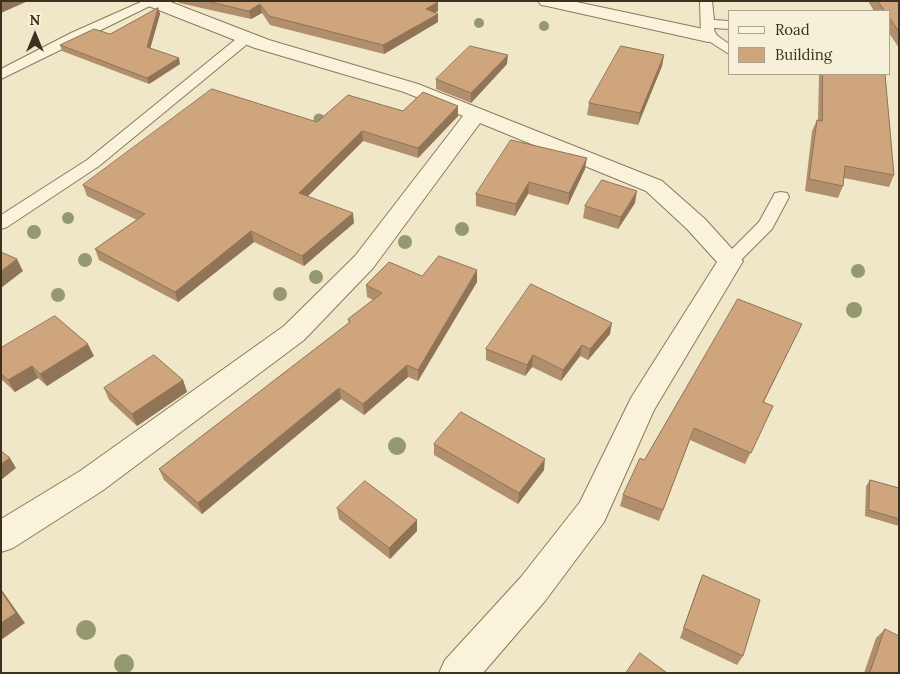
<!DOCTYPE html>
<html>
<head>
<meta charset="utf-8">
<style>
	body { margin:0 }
	#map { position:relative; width:900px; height:674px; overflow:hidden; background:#f0e7c8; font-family:Lora,serif }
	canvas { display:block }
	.frame { position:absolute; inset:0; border:2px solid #3c3020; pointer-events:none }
	.legend { position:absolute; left:728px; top:10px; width:162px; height:65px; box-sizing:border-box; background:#f7f0d8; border:1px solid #aca38e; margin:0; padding:6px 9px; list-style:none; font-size:15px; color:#3c3020 }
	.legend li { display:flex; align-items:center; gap:10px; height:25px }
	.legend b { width:25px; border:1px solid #aca38e }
	.north { position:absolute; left:10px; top:10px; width:50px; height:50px; -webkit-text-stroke:4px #f7f0d8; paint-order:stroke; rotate:0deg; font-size:14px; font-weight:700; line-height:20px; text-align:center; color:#3c3020 }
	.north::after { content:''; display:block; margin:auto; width:18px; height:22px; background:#3c3020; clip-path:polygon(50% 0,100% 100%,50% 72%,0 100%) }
</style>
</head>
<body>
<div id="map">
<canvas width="900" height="674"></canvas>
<div class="frame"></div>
<ul class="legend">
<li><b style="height:6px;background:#faf3dc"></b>Road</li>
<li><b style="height:14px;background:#cea57d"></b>Building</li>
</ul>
<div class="north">N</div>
</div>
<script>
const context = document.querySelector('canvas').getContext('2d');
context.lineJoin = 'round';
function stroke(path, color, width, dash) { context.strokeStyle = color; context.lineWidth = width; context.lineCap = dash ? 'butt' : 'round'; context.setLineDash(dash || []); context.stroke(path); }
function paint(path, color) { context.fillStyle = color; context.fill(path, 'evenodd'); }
const lane = new Path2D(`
	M143 1 158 2 1 79V69L71 33Z
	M700 1H712L714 20 729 21V29L714 28 715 34 729 44V54L701 36Z
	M246 34 251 35 253 38 251 41 99 166 7 227 1 229V215L87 160 241 35Z
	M781 192 787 193 789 197 772 229 736 265 730 267 724 265 721 261 724 257 759 222 775 193Z`);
const street = new Path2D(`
	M143 1H168L269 40 418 84 662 181 705 219 743 261 654 410 604 522 545 601 483 673H439L445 660 521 577 580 502 631 398 717 262 687 229 646 191 480 123 373 268 304 340 102 491 13 548 1 552V519L80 471 284 326 355 256 463 116 404 92 255 48 146 5Z
	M538 1H572L708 30 715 32 717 36 715 40 708 42 547 6 541 5Z`);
stroke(lane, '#8c795c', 2);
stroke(street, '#8c795c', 2);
paint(lane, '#faf3dc');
paint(street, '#faf3dc');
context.fillStyle = '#94996f';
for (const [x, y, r] of [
	[479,23,5],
	[544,26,5],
	[319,119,5.5],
	[68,218,6],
	[462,229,7],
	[34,232,7],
	[405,242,7],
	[85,260,7],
	[858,271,7],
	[316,277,7],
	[280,294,7],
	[58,295,7],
	[854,310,8],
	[397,446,9],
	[86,630,10],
	[124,664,10]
]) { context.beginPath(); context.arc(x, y, r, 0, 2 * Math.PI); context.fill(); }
paint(new Path2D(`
	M178 1H435L438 11 435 13 438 14V22L384 54 270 25 262 13 251 19 179 3Z
	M868 1H899V48L889 33V11H874Z
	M158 8 160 14 150 48 180 64 149 84 62 51 60 45 110 34Z
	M664 55 662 66 638 125 587 115 589 103Z
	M507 64 471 103 436 89V79Z
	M819 74H885L894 175 889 187 844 178 843 186 838 198 805 191 812 131 817 120H818Z
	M403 111 458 116 418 158 363 141 308 196 354 223 304 266 254 242 178 302 99 260 95 249 137 220 87 196 83 185 317 122Z
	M585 169 568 205 528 194 515 216 476 206V194Z
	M635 203 618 229 583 218 585 206Z
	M477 270V282L418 381 408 377 364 415 341 399 202 514 164 480 159 469 349 323 348 319 373 300 367 297 366 285 422 276Z
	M802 324 763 402 773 406 745 464 690 440 659 521 620 506 623 495 644 460Z
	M610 334 588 360 580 356 561 381 532 367 525 376 486 360V349Z
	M1 348 94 356 47 386 38 378 15 392 1 379Z
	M183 380 187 392 137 426 109 400 104 388Z
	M434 444 544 470 518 504 434 455Z
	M870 480 899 488V526L865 516 866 486Z
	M337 508 417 531 390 559 339 519Z
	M703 575 743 656 737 665 680 638 698 586Z
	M885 629 899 673H864L876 638Z`), '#b18e6c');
paint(new Path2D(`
	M1 1H28L1 13Z
	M438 2V11L426 18V9Z
	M260 4 262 13 251 19 249 11Z
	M158 8 160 14 149 53 147 47Z
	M438 14V22L384 54 383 45Z
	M508 55 507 64 471 103V93Z
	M664 55 662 66 638 125 640 113Z
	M179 58 180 64 149 84 147 78Z
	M458 106V116L418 158V148Z
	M362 131 363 141 301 203 299 193Z
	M587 158 585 169 568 205 569 193Z
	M529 182 528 194 515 216 516 204Z
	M637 191 635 203 618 229 621 217Z
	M353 213 354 223 304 266 302 256Z
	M251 231 254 242 178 302 175 292Z
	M17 259 23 271 1 288V271Z
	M477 270V282L418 381V370Z
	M612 323 610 334 588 360 590 349Z
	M802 324 796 336 758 414 763 402Z
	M88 344 94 356 47 386 40 374Z
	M582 345 580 356 561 381 563 370Z
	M533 355 532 367 525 376 527 365Z
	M407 365 408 377 364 415 363 404Z
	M32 366 38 378 15 392 8 380Z
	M183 380 187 392 137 426 132 414Z
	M339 388 341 399 202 514 198 503Z
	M10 458 16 468 1 480V464Z
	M545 459 544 470 518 504 519 493Z
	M417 520V531L390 559 389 548Z
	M1 589 25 623 1 640Z`), '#907458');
const building = new Path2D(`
	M207 1H435L438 2 426 9 438 14 383 45 269 16 260 4 249 11Z
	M878 1H899V32L889 17V11H885Z
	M158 8 147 47 179 58 147 78 60 45 94 29 110 34Z
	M470 46 508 55 471 93 436 79Z
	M621 46 664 55 640 113 589 103Z
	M823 74H885L894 175 845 166 843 186 809 179 817 120 822 121Z
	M212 89 317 122 348 95 403 111 423 92 458 106 418 148 362 131 299 193 353 213 302 256 251 231 175 292 95 249 145 214 83 185Z
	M511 140 587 158 569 193 529 182 516 204 476 194Z
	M602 180 637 191 621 217 585 206Z
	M1 252 17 259 1 271Z
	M439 256 477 270 418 370 407 365 363 404 339 388 198 503 159 469 350 322 348 319 382 293 366 285 389 262 422 276Z
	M531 284 612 323 590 349 582 345 563 370 533 355 527 365 486 349Z
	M738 299 802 324 763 402 773 406 751 453 694 428 663 510 623 495 640 458 644 460Z
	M55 316 88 344 40 374 32 366 8 380 1 374V348Z
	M154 355 183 380 132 414 104 388Z
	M461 412 545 459 519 493 434 444Z
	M1 451 10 458 1 464Z
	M870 480 899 488V519L869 510Z
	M365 481 417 520 389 548 337 508Z
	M703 575 760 600 743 656 684 628Z
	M1 591 16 613 1 623Z
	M885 629 899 636V673H870Z
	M640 653 667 673H626Z`);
paint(building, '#cea57d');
stroke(building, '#907458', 1);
</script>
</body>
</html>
